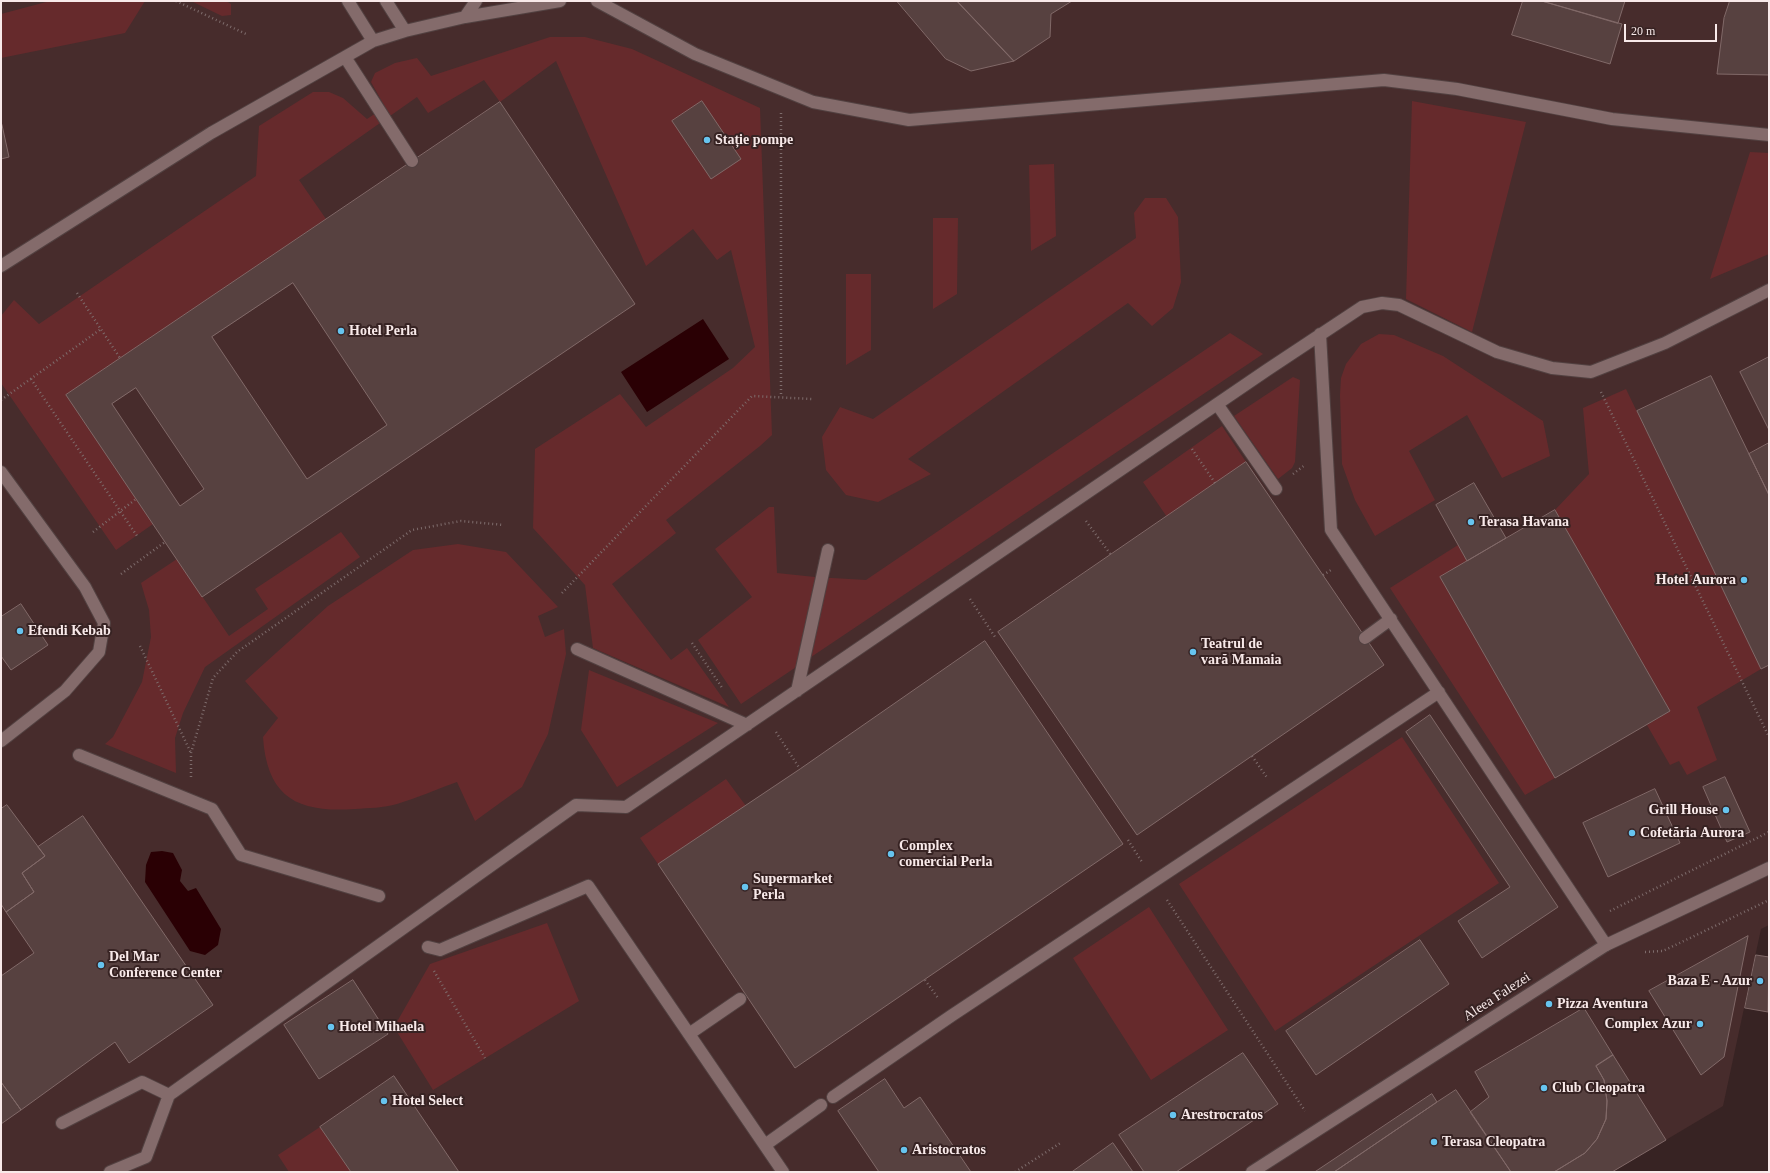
<!DOCTYPE html>
<html>
<head>
<meta charset="utf-8">
<style>
	body { margin:0 }
	#map { position:relative; width:1770px; height:1173px; overflow:hidden; background:#372323; font-family:"Times New Roman",serif }
	canvas { display:block }
	.frame { position:absolute; inset:0; border:2px solid #f8e9e9; pointer-events:none }
	.scale { position:absolute; left:1624px; top:24px; width:93px; height:18px; box-sizing:border-box; border:2px solid #f8e9e9; border-top:0; padding-left:5px; font-size:12px; line-height:14px; white-space:nowrap; color:#f8e9e9; -webkit-text-stroke:3px #372323; paint-order:stroke }
</style>
</head>
<body>
<div id="map">
<canvas width="1770" height="1173"></canvas>
<div class="frame"></div>
<div class="scale">20 m</div>
</div>
<script>
const context = document.querySelector('canvas').getContext('2d');
context.lineJoin = 'round';
function paint(path, color) { context.fillStyle = color; context.fill(path, 'evenodd'); }
function stroke(path, color, width, dash) { context.strokeStyle = color; context.lineWidth = width; context.lineCap = dash ? 'butt' : 'round'; context.setLineDash(dash || []); context.stroke(path); }
function drawText(font, color, halo, rows, align = 'center') {
  context.font = font + ' "Times New Roman",serif'; context.lineWidth = 4; context.setLineDash([]); context.textBaseline = 'middle'; context.strokeStyle = halo; context.fillStyle = color; for (const [text, x, y, turn = 0] of rows) {
    context.save(); context.translate(x, y); context.rotate((+turn || 0) * Math.PI / 180); context.textAlign = isNaN(turn) ? turn : align; if (halo) context.strokeText(text, 0, 0); context.fillText(text, 0, 0); context.restore();
  }
}
paint(new Path2D(`
	M1 1H1769V925L1761 929 1723 1106 1612 1172H1Z`), '#472c2c');
paint(new Path2D(`
	M50 1H145L125 33 1 58V14Z
	M191 1H226L231 4V15L222 16Z
	M550 37H585L632 49 760 108 772 435 760 446 666 520 676 533 612 584 671 660 687 648 729 707 593 648 585 585 533 528 535 449 620 394 646 427 733 368 755 347 731 250 717 260 693 229 646 266 556 61 500 102 484 80 428 113 417 97 299 180 326 219 66 395 153 524 116 550 1 383V316L14 300 39 324 256 176 259 126 313 92H329L343 98 367 119 385 107 371 82 375 73 395 63 417 58 431 76Z
	M1412 101 1526 122 1472 332 1406 299Z
	M1750 152 1769 153V254L1710 279Z
	M1054 164 1056 236 1031 251 1029 165Z
	M1145 198H1166L1178 217 1181 282 1173 308 1152 326 1128 303 908 459 931 474 878 502 846 495 826 470 822 437 840 407 873 419 1136 238 1134 213Z
	M933 218H958L957 294 933 309Z
	M846 274H871V350L846 365Z
	M1230 333 1263 354 741 704 698 640 752 597 715 549 769 507H774L777 573 815 577 866 580Z
	M1379 334 1394 335 1443 356 1543 421 1550 456 1502 478 1467 415 1409 451 1435 500 1375 536 1355 500 1342 464 1340 395 1341 378 1346 364 1361 344Z
	M1293 377 1300 380 1295 462 1292 468 1278 479 1234 416Z
	M1626 389 1761 669 1697 707 1717 760 1687 775 1679 761 1670 765 1647 725 1670 711 1555 510 1589 474 1583 408Z
	M1222 426 1246 462 1167 517 1143 482Z
	M341 532 360 557 205 667 183 713 175 738 176 773 105 744 113 737 142 682 151 637 149 610 141 583 177 559 229 636 268 609 255 589Z
	M458 544 506 552 558 607 538 616 545 637 564 629 566 654 548 734 522 787 475 821 457 782C437 789 417 798 397 804 384 808 368 808 355 809 298 813 267 798 263 737L278 718 245 681 328 606 413 550Z
	M1458 545 1467 561 1440 577 1555 778 1525 795 1390 588Z
	M589 670 718 723 617 787 581 730Z
	M1402 737 1499 883 1275 1031 1179 884Z
	M726 779 746 806 658 864 640 838Z
	M1149 907 1228 1030 1151 1080 1073 958Z
	M547 923 579 1001 433 1090 394 1027 430 964Z
	M320 1127 351 1172H289L278 1155Z`), '#662a2c');
paint(new Path2D(`
	M703 319 729 359 647 412 621 372Z
	M162 851 173 853 182 870 180 881 188 891 196 888 221 929 218 945 205 955 190 951 145 882 146 865 151 852Z`), '#2a0004');
const building = new Path2D(`
	M897 1H957L1014 61 971 71 946 59Z
	M957 1H1072L1051 14 1050 37 1014 61Z
	M1523 1H1542L1622 24 1610 64 1512 35Z
	M1542 1H1625L1618 23Z
	M1730 1H1769V75L1717 74 1724 18Z
	M702 101 741 159 711 179 672 121Z
	M500 102 635 304 202 597 66 395ZM293 283 387 425 307 479 212 337ZM136 388 204 489 180 506 112 404Z
	M2 125 9 157 1 159V126Z
	M1769 357V430L1740 372Z
	M1711 376 1769 495V665L1761 669 1637 411Z
	M1769 443V495L1749 454Z
	M1246 462 1384 665 1137 835 998 632Z
	M1474 483 1506 538 1467 561 1436 505Z
	M1555 510 1670 711 1555 778 1440 577Z
	M21 604 48 645 11 670 1 656V617Z
	M985 641 1123 844 795 1068 658 864 800 769Z
	M1430 715 1558 907 1482 958 1458 921 1510 887 1406 732Z
	M1725 777 1750 832 1727 842 1703 787Z
	M1655 789 1680 843 1608 877 1583 823Z
	M7 805 45 856 22 873 34 892 6 912 1 904V809Z
	M83 816 213 1005 129 1063 115 1042 21 1110 1 1082V976L34 953 6 912 34 892 22 873 45 856 38 847Z
	M1748 936 1724 1057 1701 1075 1649 991Z
	M1420 940 1449 984 1316 1075 1286 1031Z
	M1756 955 1769 957 1768 1012 1745 1008Z
	M353 980 388 1034 319 1079 284 1025Z
	M1584 1008 1613 1055 1596 1066 1604 1080 1607 1101 1606 1119 1597 1139 1585 1153 1554 1172H1511L1470 1112 1489 1097 1475 1072Z
	M1243 1053 1278 1104 1176 1172H1144L1119 1135Z
	M1613 1055 1666 1140 1612 1172H1554L1585 1153 1597 1139 1606 1119 1607 1101 1604 1080 1596 1066Z
	M394 1076 459 1172H351L320 1127Z
	M885 1079 904 1108 920 1097 971 1172H879L838 1111Z
	M1 1082 21 1110 1 1124Z
	M1456 1090 1511 1172H1334L1437 1102Z
	M1432 1094 1437 1102 1334 1172H1315Z
	M1113 1143 1133 1172H1072Z`);
paint(building, '#574140');
stroke(building, '#816968', 1);
const lane = new Path2D(`
	M348 1 373 41
	M386 1 405 31
	M597 1 695 54 813 102 909 120 1384 80 1457 89 1612 119 1769 135
	M465 17 476 1
	M345 57 412 161
	M1 266 211 133 373 41 405 31 465 17 560 1
	M1320 334 1331 530 1606 945 1769 868
	M1217 404 1276 489
	M1 472 85 587 104 623 99 652 65 691 1 741
	M1365 638 1391 619
	M577 649 747 725
	M797 691 828 550
	M833 1097 951 1016 1439 692
	M62 1123 142 1082 169 1095
	M110 1172 146 1157 169 1095 576 805 626 807 1267 370 1362 307 1382 303 1399 305 1497 352 1552 368 1591 372 1665 343 1769 290`);
const street = new Path2D(`
	M79 755 212 809 241 855 379 896
	M428 947 440 950 588 886 783 1172
	M689 1034 740 999
	M765 1145 821 1105
	M1252 1172 1606 945`);
stroke(lane, '#524141', 14);
stroke(street, '#524141', 14);
stroke(new Path2D(`
	M176 1 246 34
	M781 113V397
	M77 293 120 358
	M31 379 137 536
	M1601 392 1769 737
	M1 400 101 329
	M1192 449 1215 483
	M1293 474 1305 465
	M1086 521 1111 555
	M93 532 136 499
	M121 574 165 542
	M1323 575 1331 570
	M562 593 752 396 812 399
	M970 599 995 637
	M692 643 723 689
	M140 646 191 753
	M776 732 800 769
	M1252 756 1268 779
	M191 777V753L213 678 237 652 412 530 461 521 504 525
	M1128 840 1142 862
	M1167 900 1305 1111
	M1610 911 1769 832
	M1645 952 1663 951 1769 900
	M434 971 485 1058
	M925 980 938 998
	M1015 1172 1062 1142`), '#7e6c6c', 2.5, [1, 3]);
stroke(lane, '#846b6b', 12);
stroke(street, '#846b6b', 12);
for (const [x, y, r, color] of [
	[707,140,4,"#66c4ef"],
	[341,331,4,"#66c4ef"],
	[1471,522,4,"#66c4ef"],
	[1744,580,4,"#66c4ef"],
	[20,631,4,"#66c4ef"],
	[1193,652,4,"#66c4ef"],
	[1726,810,4,"#66c4ef"],
	[1632,833,4,"#66c4ef"],
	[891,854,4,"#66c4ef"],
	[745,887,4,"#66c4ef"],
	[101,965,4,"#66c4ef"],
	[1760,981,4,"#66c4ef"],
	[1549,1004,4,"#66c4ef"],
	[1700,1024,4,"#66c4ef"],
	[331,1027,4,"#66c4ef"],
	[1544,1088,4,"#66c4ef"],
	[384,1101,4,"#66c4ef"],
	[1173,1115,4,"#66c4ef"],
	[1434,1142,4,"#66c4ef"],
	[904,1150,4,"#66c4ef"]
]) { const dot = new Path2D(); dot.arc(x, y, r, 0, 2 * Math.PI); context.fillStyle = color; context.fill(dot); stroke(dot, '#372323', 1.5); }
drawText('bold 14px', '#f8e9e9', '#372323', [
	["Stație pompe",715,140],
	["Hotel Perla",349,331],
	["Terasa Havana",1479,522],
	["Hotel Aurora",1736,580,"right"],
	["Efendi Kebab",28,631],
	["Teatrul de",1201,644],
	["vară Mamaia",1201,660],
	["Grill House",1718,810,"right"],
	["Cofetăria Aurora",1640,833],
	["Complex",899,846],
	["comercial Perla",899,862],
	["Supermarket",753,879],
	["Perla",753,895],
	["Del Mar",109,957],
	["Conference Center",109,973],
	["Baza E - Azur",1752,981,"right"],
	["Pizza Aventura",1557,1004],
	["Complex Azur",1692,1024,"right"],
	["Hotel Mihaela",339,1027],
	["Club Cleopatra",1552,1088],
	["Hotel Select",392,1101],
	["Arestrocratos",1181,1115],
	["Terasa Cleopatra",1442,1142],
	["Aristocratos",912,1150]
], 'left');
drawText('14px', '#f8e9e9', '#372323', [
	["Aleea Falezei",1497,997,-33]
]);
</script>
</body>
</html>
